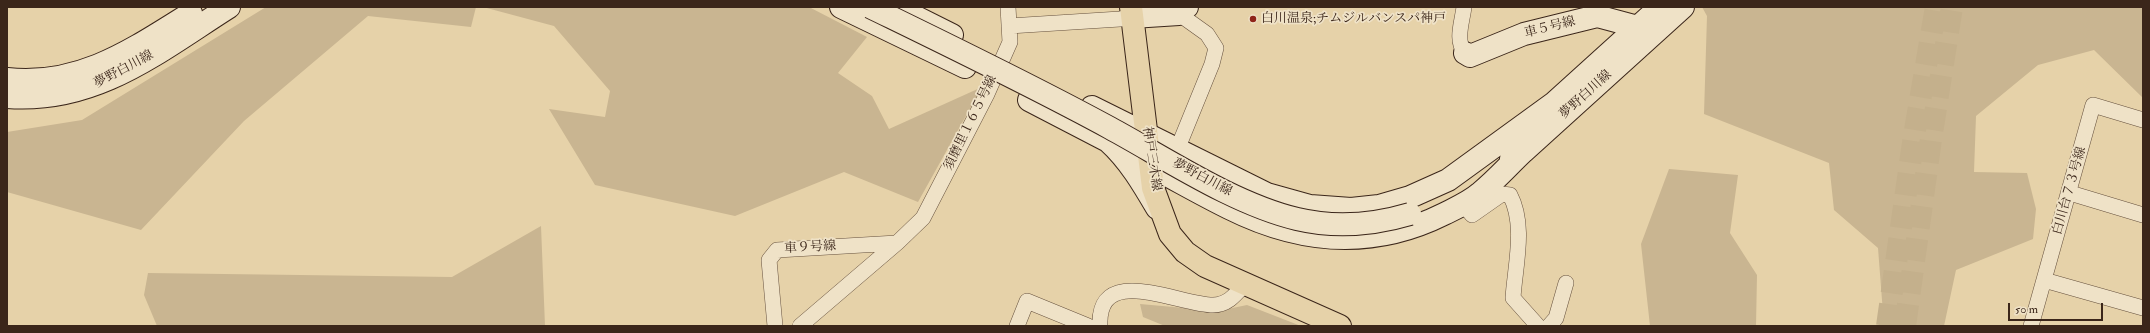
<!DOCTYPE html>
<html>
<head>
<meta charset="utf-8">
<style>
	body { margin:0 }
	#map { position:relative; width:2150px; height:333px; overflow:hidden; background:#e6d2a9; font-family:"IM FELL Double Pica",serif }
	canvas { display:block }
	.frame { position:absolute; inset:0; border:8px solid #3b261a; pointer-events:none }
	.scale { position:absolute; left:2008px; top:303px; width:95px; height:18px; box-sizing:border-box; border:2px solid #3b261a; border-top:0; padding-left:5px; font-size:12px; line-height:14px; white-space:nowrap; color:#3b261a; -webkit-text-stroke:3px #efe2c7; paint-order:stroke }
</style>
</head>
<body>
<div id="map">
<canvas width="2150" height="333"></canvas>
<div class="frame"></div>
<div class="scale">50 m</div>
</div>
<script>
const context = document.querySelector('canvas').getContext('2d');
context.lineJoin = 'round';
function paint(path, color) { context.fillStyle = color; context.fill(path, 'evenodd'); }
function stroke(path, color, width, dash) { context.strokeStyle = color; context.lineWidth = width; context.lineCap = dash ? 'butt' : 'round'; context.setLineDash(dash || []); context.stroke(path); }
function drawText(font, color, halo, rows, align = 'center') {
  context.font = font + ' "IM FELL Double Pica","Noto Serif JP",serif'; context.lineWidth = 3.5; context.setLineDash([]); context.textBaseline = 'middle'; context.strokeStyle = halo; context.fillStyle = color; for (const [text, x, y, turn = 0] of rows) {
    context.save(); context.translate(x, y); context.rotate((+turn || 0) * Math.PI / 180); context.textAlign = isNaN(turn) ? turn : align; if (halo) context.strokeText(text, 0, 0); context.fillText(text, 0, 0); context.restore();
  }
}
paint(new Path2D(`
	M266 7H476L471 27 368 16 244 121 141 230 7 192V132L82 120Z
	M483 7H809L867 37 838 73 872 96 889 129 982 87 918 202 844 172 735 216 595 185 549 109 605 117 610 91 554 26Z
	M1702 7H2143V98L2094 50 2038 65 1976 116 1974 172 2027 173 2036 209 2033 239 1956 270 1944 326H1884L1878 248 1834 210 1829 163 1704 114 1707 16Z
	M1669 169 1738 175 1730 233 1757 275 1756 326H1650L1641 244Z
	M541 226 545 326H157L144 295 148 273 452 277Z
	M1140 304 1218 311 1247 305 1301 326H1165L1143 317Z`), '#c9b591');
stroke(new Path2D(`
	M1887 326 1914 136 1936 7
	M1905 326 1931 139 1952 7`), '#c4b08c', 22, [22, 11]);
const street = new Path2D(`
	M1464 7C1462 23 1455 40 1465 53
	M1009 26 1120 19 1132 17
	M1177 150 1212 64 1216 48 1207 34 1179 14
	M2070 193 2143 215
	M1463 204 1472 215 1502 194 1510 195C1526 225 1515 266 1513 298L1538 326
	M2044 280 2143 308
	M775 326 769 260 777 250 897 243
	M800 326 897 243 923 218 987 94 1010 42 1008 7
	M1017 326 1027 301 1088 326
	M1100 326C1097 262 1179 305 1213 305 1228 305 1236 294 1245 284
	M1549 326 1556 318 1566 283
	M2031 326 2093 105 2143 120`);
const secondary = new Path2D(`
	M841 7 965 67
	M896 7 952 35
	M1132 17 1179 14 1187 7
	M1465 53 1470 56 1524 34 1597 16 1638 27
	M7 79C80 87 133 49 191 13
	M7 97C96 104 158 52 229 7
	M1029 100 1108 141C1129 160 1143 184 1157 208
	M1092 107 1267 194 1310 206 1351 209 1379 206 1410 197 1448 180 1554 103
	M1543 113 1660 7
	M1119 151C1157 168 1192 190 1229 208 1299 243 1372 250 1444 214 1456 208 1470 202 1480 193 1496 180 1509 165 1524 151
	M1511 159 1524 151 1683 7`);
const primary = new Path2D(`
	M1131 7 1153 188 1170 234 1185 252 1205 266 1340 326`);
stroke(street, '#66513e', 16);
stroke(secondary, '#3b261a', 24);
stroke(primary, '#3b261a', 24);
stroke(street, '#efe2c7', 15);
stroke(secondary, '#efe2c7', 22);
stroke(primary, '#e6d2a9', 22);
const secondaryBridge = new Path2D(`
	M870 7C950 46 1031 85 1110 128 1167 159 1234 204 1297 219 1335 228 1373 225 1410 214`);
stroke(secondaryBridge, '#3b261a', 24, []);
stroke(secondaryBridge, '#efe2c7', 22);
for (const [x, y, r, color] of [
	[1253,19,4,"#8f2418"]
]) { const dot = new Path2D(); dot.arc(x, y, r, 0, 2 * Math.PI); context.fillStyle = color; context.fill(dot); stroke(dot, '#efe2c7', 1.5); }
drawText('13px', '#3b261a', '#efe2c7', [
	["白川温泉;チムジルバンスパ神戸",1261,19]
], 'left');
drawText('13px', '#3b261a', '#efe2c7', [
	["車５号線",1550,28,-14],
	["夢野白川線",124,70,-28],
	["夢野白川線",1586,95,-42],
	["須磨里１６５号線",971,123,-64],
	["神戸三木線",1151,159,81],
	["夢野白川線",1202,178,28],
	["白川台７３号線",2070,191,-74],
	["車９号線",810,248,-3]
]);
</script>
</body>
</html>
